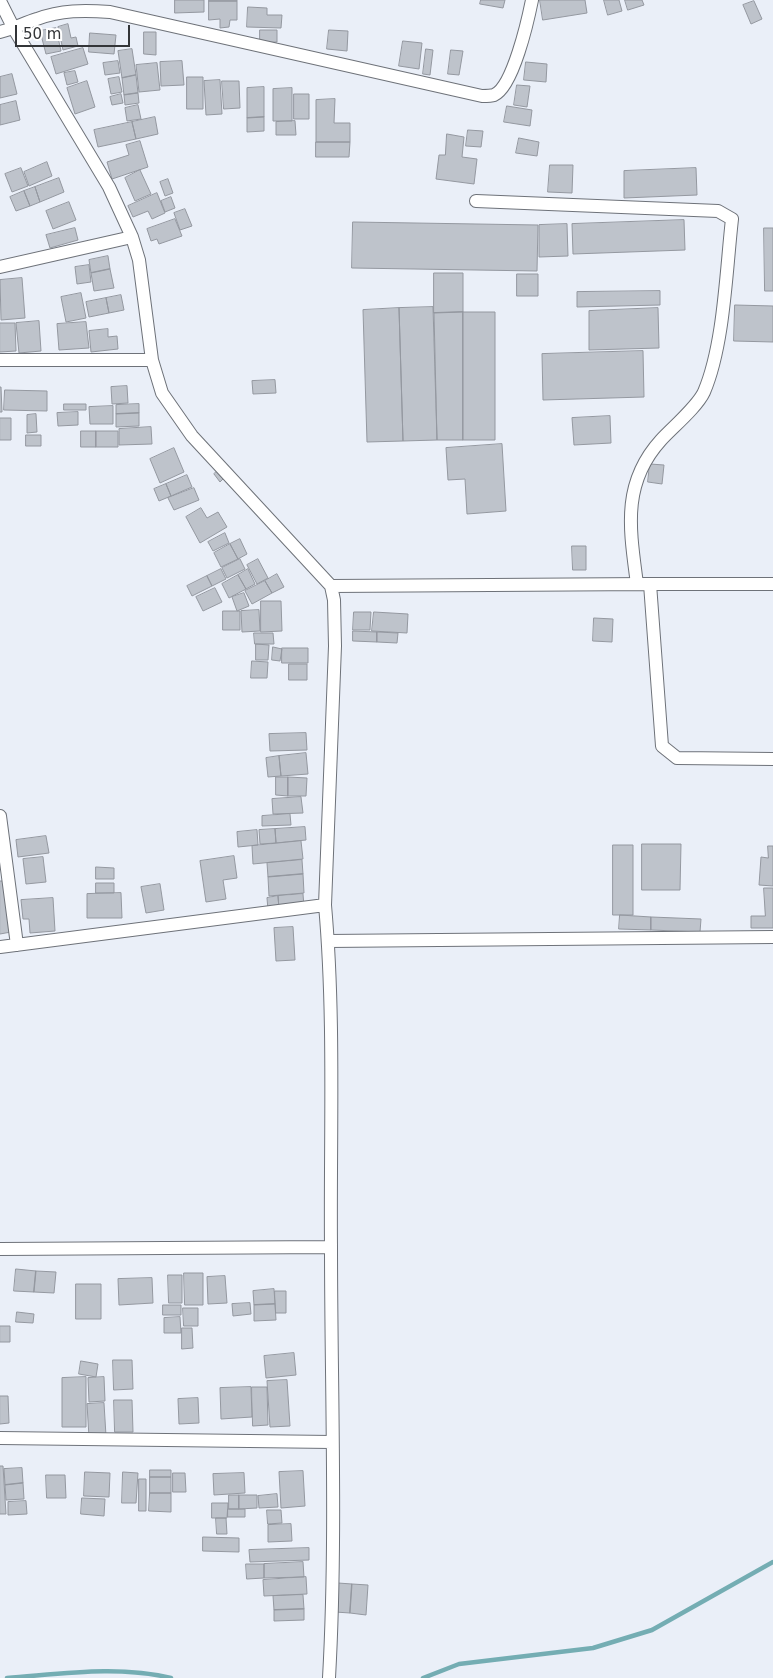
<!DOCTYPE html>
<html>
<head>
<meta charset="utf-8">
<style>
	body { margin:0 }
	#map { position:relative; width:773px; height:1678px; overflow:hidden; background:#eaeff8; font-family:"DejaVu Sans",sans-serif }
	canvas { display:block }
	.scale { position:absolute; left:15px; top:25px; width:115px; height:22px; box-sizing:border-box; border:2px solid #333538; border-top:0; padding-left:6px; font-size:15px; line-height:18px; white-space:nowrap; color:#333538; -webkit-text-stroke:4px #fff; paint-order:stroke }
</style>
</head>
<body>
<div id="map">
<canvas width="773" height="1678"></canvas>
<div class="scale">50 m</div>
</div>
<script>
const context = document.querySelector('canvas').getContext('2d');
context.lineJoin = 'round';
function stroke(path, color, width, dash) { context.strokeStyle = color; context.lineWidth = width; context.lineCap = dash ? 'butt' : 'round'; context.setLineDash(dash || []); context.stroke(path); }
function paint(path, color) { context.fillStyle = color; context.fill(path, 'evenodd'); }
stroke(new Path2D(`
	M7 1678C61 1674 118 1665 171 1678
	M423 1678 459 1664 593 1648 652 1630 773 1562`), '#74adb3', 4.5);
const building = new Path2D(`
	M175 0H204V12L175 13Z
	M209 0H237V1H209Z
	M481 0H505L503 8 480 4Z
	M540 0H585L587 13 543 20Z
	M604 0H619L622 11 608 15Z
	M625 0H642L644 5 628 10Z
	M209 1H237V20H230L229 27 220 28V19L209 20Z
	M754 1 762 19 751 24 743 5Z
	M248 7 267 8V15H282L281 28 247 27Z
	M68 24 71 38 76 37 78 46 63 50 58 27Z
	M56 28 61 51 46 54 40 31Z
	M260 30H277V42L260 43Z
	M329 30 348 31 347 51 327 49Z
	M144 32H156V55L144 54Z
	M90 33 116 35 114 54 89 52Z
	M403 41 422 43 419 69 399 66Z
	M83 48 88 64 56 74 51 57Z
	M132 49 136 75 122 78 118 51Z
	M426 49 433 50 430 75 423 74Z
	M451 50 463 51 459 75 448 74Z
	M118 61 120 73 105 75 103 63Z
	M182 61 184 85 161 86 160 62Z
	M526 62 547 64 546 82 524 80Z
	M157 63 160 90 139 92 136 65Z
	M75 71 78 82 67 85 64 73Z
	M12 74 17 94 0 98V77Z
	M136 75 138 93 124 95 122 78Z
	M119 77 122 92 111 94 108 79Z
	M187 77H203V109H187Z
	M220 80 222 114 206 115 204 81Z
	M87 81 95 107 75 114 67 88Z
	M222 81H239L240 108 224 109Z
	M517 85 530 86 527 107 514 105Z
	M264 87V117L247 118V88Z
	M292 88V121H273V89Z
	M138 93 139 103 125 105 124 95Z
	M121 94 123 103 112 105 110 97Z
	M294 94H309V119H294Z
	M335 99 334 123H350V142H316V100Z
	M16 101 20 120 0 125V105Z
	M138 105 141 119 127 121 125 108Z
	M507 106 532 110 530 126 504 122Z
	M155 117 158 134 136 139 132 122Z
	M264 117V131L247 132V118Z
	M295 121 296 135H276V122Z
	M132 122 136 139 98 147 94 130Z
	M468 130 483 131 481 147 466 146Z
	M447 134 464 137 462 157 477 159 474 184 436 179 439 155H445Z
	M519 138 539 142 537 156 516 153Z
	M140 141 148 167 112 179 107 162 129 155 126 145Z
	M316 142H350L349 157H316Z
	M47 162 52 176 29 186 24 172Z
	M550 165H573L572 193 548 192Z
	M21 168 28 186 12 192 5 174Z
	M696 168 697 195 624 198V171Z
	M140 170 151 194 135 201 125 178Z
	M59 178 64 192 40 202 35 187Z
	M168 179 173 193 165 196 160 182Z
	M35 187 40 202 30 206 24 191Z
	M24 191 30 206 16 211 10 197Z
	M157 193 165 213 152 219 148 211 133 217 128 206Z
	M171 197 175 208 165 212 161 201Z
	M69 202 76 220 53 229 46 211Z
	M185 209 192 226 180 230 174 213Z
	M175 219 182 236 159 244 157 239 151 241 147 229Z
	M684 220 685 250 573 254 572 224Z
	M353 222 538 225 537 271 352 268Z
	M567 224 568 256 539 257V225Z
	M75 228 78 240 50 248 46 235Z
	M764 228H773V291H765Z
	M108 256 110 269 91 273 89 260Z
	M89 265 91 282 77 284 75 267Z
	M110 269 114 288 94 291 91 273Z
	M434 273H463V312L434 313Z
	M517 274H538V296H517Z
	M22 278 25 318 1 320 0 280Z
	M660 291V305L577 307V292Z
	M81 293 86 318 66 322 61 297Z
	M121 295 124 310 109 313 106 298Z
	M106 298 109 313 89 317 86 302Z
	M735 305 773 306V342L734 341Z
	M433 307 437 440 403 441 399 308Z
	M399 308 403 441 367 442 363 310Z
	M658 308 659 348 589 350V311Z
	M463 312H495V440H463Z
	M463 312V440H437L434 313Z
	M39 321 41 351 19 353 16 323Z
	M86 322 89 348 59 350 57 324Z
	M0 323H15L16 351 0 352Z
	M108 329V337L117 336 118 349 91 352 89 331Z
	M643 351 644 397 543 400 542 354Z
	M275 380 276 393 253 394 252 381Z
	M127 386 128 403 112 404 111 387Z
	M0 387H1L2 412H0Z
	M5 390 47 391V411L4 410Z
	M64 404H86V410H64Z
	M139 404V413L116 414V405Z
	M113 406V424H90L89 407Z
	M78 412V425L58 426 57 413Z
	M139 413V426L116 427V414Z
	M36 414 37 432 27 433V415Z
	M610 416 611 443 574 445 572 418Z
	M0 418H11V440H0Z
	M151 427 152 444 119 445V429Z
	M81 431H96V447H81Z
	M96 431H118V447H96Z
	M26 435H41V446H26Z
	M502 444 506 511 467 514 465 479 448 480 446 448Z
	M174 448 184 472 160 483 150 459Z
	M650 464 664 465 662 484 648 482Z
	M220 469 226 476 220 482 214 474Z
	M187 475 192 487 171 496 166 484Z
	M166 484 171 496 159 501 154 489Z
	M194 488 199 500 174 510 168 498Z
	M201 508 207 518 218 512 227 527 200 543 186 517Z
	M225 533 229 543 213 551 208 542Z
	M240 539 247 554 238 559 230 544Z
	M230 544 238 559 221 567 214 553Z
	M572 546H586V570H573Z
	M240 559 245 569 227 578 222 568Z
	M258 559 268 578 257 584 247 565Z
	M221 569 226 579 212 586 207 576Z
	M248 569 255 584 246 589 238 575Z
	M277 574 284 587 272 593 265 581Z
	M238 575 246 589 229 598 222 584Z
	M207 576 212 586 192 596 187 586Z
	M265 581 272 593 252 604 245 591Z
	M215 588 222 602 203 611 196 597Z
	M244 593 249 606 237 611 232 597Z
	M261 601H281L282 631 261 632Z
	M259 610 260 631 242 632 241 611Z
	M223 611H240V630H223Z
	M354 612H371L370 630H353Z
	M374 612 408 614 407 633 372 631Z
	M594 618 613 619 612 642 593 641Z
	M353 631 377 632V642L353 641Z
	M377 632 398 633 397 643 377 642Z
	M254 633H273L274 644H255Z
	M256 644 269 645 268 660H256Z
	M273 647 282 649 280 661 272 660Z
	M282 648H308V663H282Z
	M252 661 268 662 267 678H251Z
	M289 664H307V680H289Z
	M306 733 307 750 270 751 269 734Z
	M306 753 308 774 281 776 279 756Z
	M279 756 281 776 268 777 266 758Z
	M276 777H288V796L276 795Z
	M288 777 307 778 306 796H288Z
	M301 797 303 813 273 814 272 799Z
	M290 814 291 825 262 826V816Z
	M305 827 306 840 276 843 275 829Z
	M275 829 276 843 260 844 259 830Z
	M257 830 258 845 238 847 237 832Z
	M46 836 49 853 18 857 16 840Z
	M301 841 303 859 253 864 252 846Z
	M642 844H681L680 890H642Z
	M613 845H633V915H613Z
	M768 846H773V886L759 885 761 857 768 858Z
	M234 856 237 878 223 880 226 899 206 902 200 861Z
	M43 857 46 882 26 884 23 859Z
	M302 860 303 874 268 877 267 863Z
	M96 867 114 868V879H96Z
	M303 874 304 893 269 896 268 877Z
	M0 881H5L11 932 0 934Z
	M96 883H114V893H96Z
	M160 884 164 910 146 913 141 887Z
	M764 888H773V928H751V916H765Z
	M121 893 122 918H87V894Z
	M303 894 304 906 279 909 278 896Z
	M278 896 279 909 268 910 267 898Z
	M53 898 55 931 30 933 29 919H23L21 900Z
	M620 915 651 917V930L619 929Z
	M651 917 701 919 700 932 651 930Z
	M293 927 295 960 276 961 274 928Z
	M16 1269 36 1271 34 1292 14 1291Z
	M36 1271 56 1272 54 1293 34 1292Z
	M184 1273H203V1305H185Z
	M168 1275H182V1303H169Z
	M225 1276 227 1303 208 1304 207 1277Z
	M152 1278 153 1303 119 1305 118 1279Z
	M76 1284H101V1319H76Z
	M274 1289 275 1304 254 1305 253 1291Z
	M275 1291H286V1313H276Z
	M250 1303 251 1314 233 1316 232 1304Z
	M275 1304 276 1320 254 1321V1305Z
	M163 1305H181V1315H163Z
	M183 1308H198V1326H184Z
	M17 1312 34 1314 33 1323 16 1322Z
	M180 1317 181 1333H164V1318Z
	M0 1326H10V1342H0Z
	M182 1328H192L193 1348 182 1349Z
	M294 1353 296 1375 266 1378 264 1356Z
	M113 1360H132L133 1389 114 1390Z
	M81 1361 98 1364 96 1377 79 1374Z
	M86 1377V1427H62V1378Z
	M104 1377 105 1401 89 1402 88 1378Z
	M287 1380 290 1426 270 1427 267 1381Z
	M251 1387 252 1417 221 1419 220 1388Z
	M252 1387H267L268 1425 253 1426Z
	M0 1396H8L9 1423 0 1424Z
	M198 1398 199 1423 179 1424 178 1399Z
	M114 1400H132L133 1432H115Z
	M104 1403 106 1436 89 1437 87 1404Z
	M0 1466H3L6 1514H0Z
	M22 1468 23 1483 5 1485 4 1469Z
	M150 1470H171V1477H150Z
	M303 1471 305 1506 281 1508 279 1472Z
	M85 1472 110 1473 109 1497 84 1496Z
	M123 1472 138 1473 136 1503H122Z
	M173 1473H185L186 1492H173Z
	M244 1473 245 1493 214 1495 213 1474Z
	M46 1475H65L66 1498H47Z
	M150 1477H171V1493H150Z
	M139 1479H146V1511H139Z
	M23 1483 24 1499 6 1500 5 1485Z
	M150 1493H171V1512L149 1511Z
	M277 1494 278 1507 259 1508 258 1496Z
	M229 1495H239V1509H229Z
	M239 1495H257V1508L239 1509Z
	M82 1498 105 1499 104 1516 81 1514Z
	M26 1501 27 1514 8 1515V1502Z
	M212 1503H228L227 1518H212Z
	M228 1509H245V1517H228Z
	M267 1510H281L282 1523 268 1524Z
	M216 1518H226L227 1534H217Z
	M291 1524 292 1541 268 1542V1525Z
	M203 1537 239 1538V1552L203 1551Z
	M309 1548V1560L250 1562 249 1550Z
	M303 1562 304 1577 264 1578V1564Z
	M246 1564H264V1578L247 1579Z
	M306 1577 307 1594 264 1596 263 1580Z
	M338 1583 352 1584 350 1613 335 1612Z
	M352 1584 368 1585 366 1615 350 1613Z
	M303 1595 304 1609 274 1610 273 1596Z
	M304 1609V1620L274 1621V1610Z`);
paint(building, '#bec3cb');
stroke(building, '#9498a0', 1);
const street = new Path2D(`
	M0 1 14 29 109 187 132 237 139 260 152 360 162 393 192 436 331 586 334 600 335 646 325 905C335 1018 330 1133 331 1247 331 1390 337 1535 329 1678
	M0 32C13 29 24 23 37 19 61 10 84 10 110 12L482 96C486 96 491 96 494 95 513 87 528 20 532 0
	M476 201 718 211 732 219C726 272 724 345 704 392 697 407 673 427 661 440 621 484 630 530 637 584
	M0 267 132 237
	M0 360H152
	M650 584H773
	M331 586 650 584 662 746 677 758 773 759
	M0 816 17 945
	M328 941 773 937
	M0 947 325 905
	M0 1249 331 1247
	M0 1438 332 1442`);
stroke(street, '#6e7279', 14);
stroke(street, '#fff', 12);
</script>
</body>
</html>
